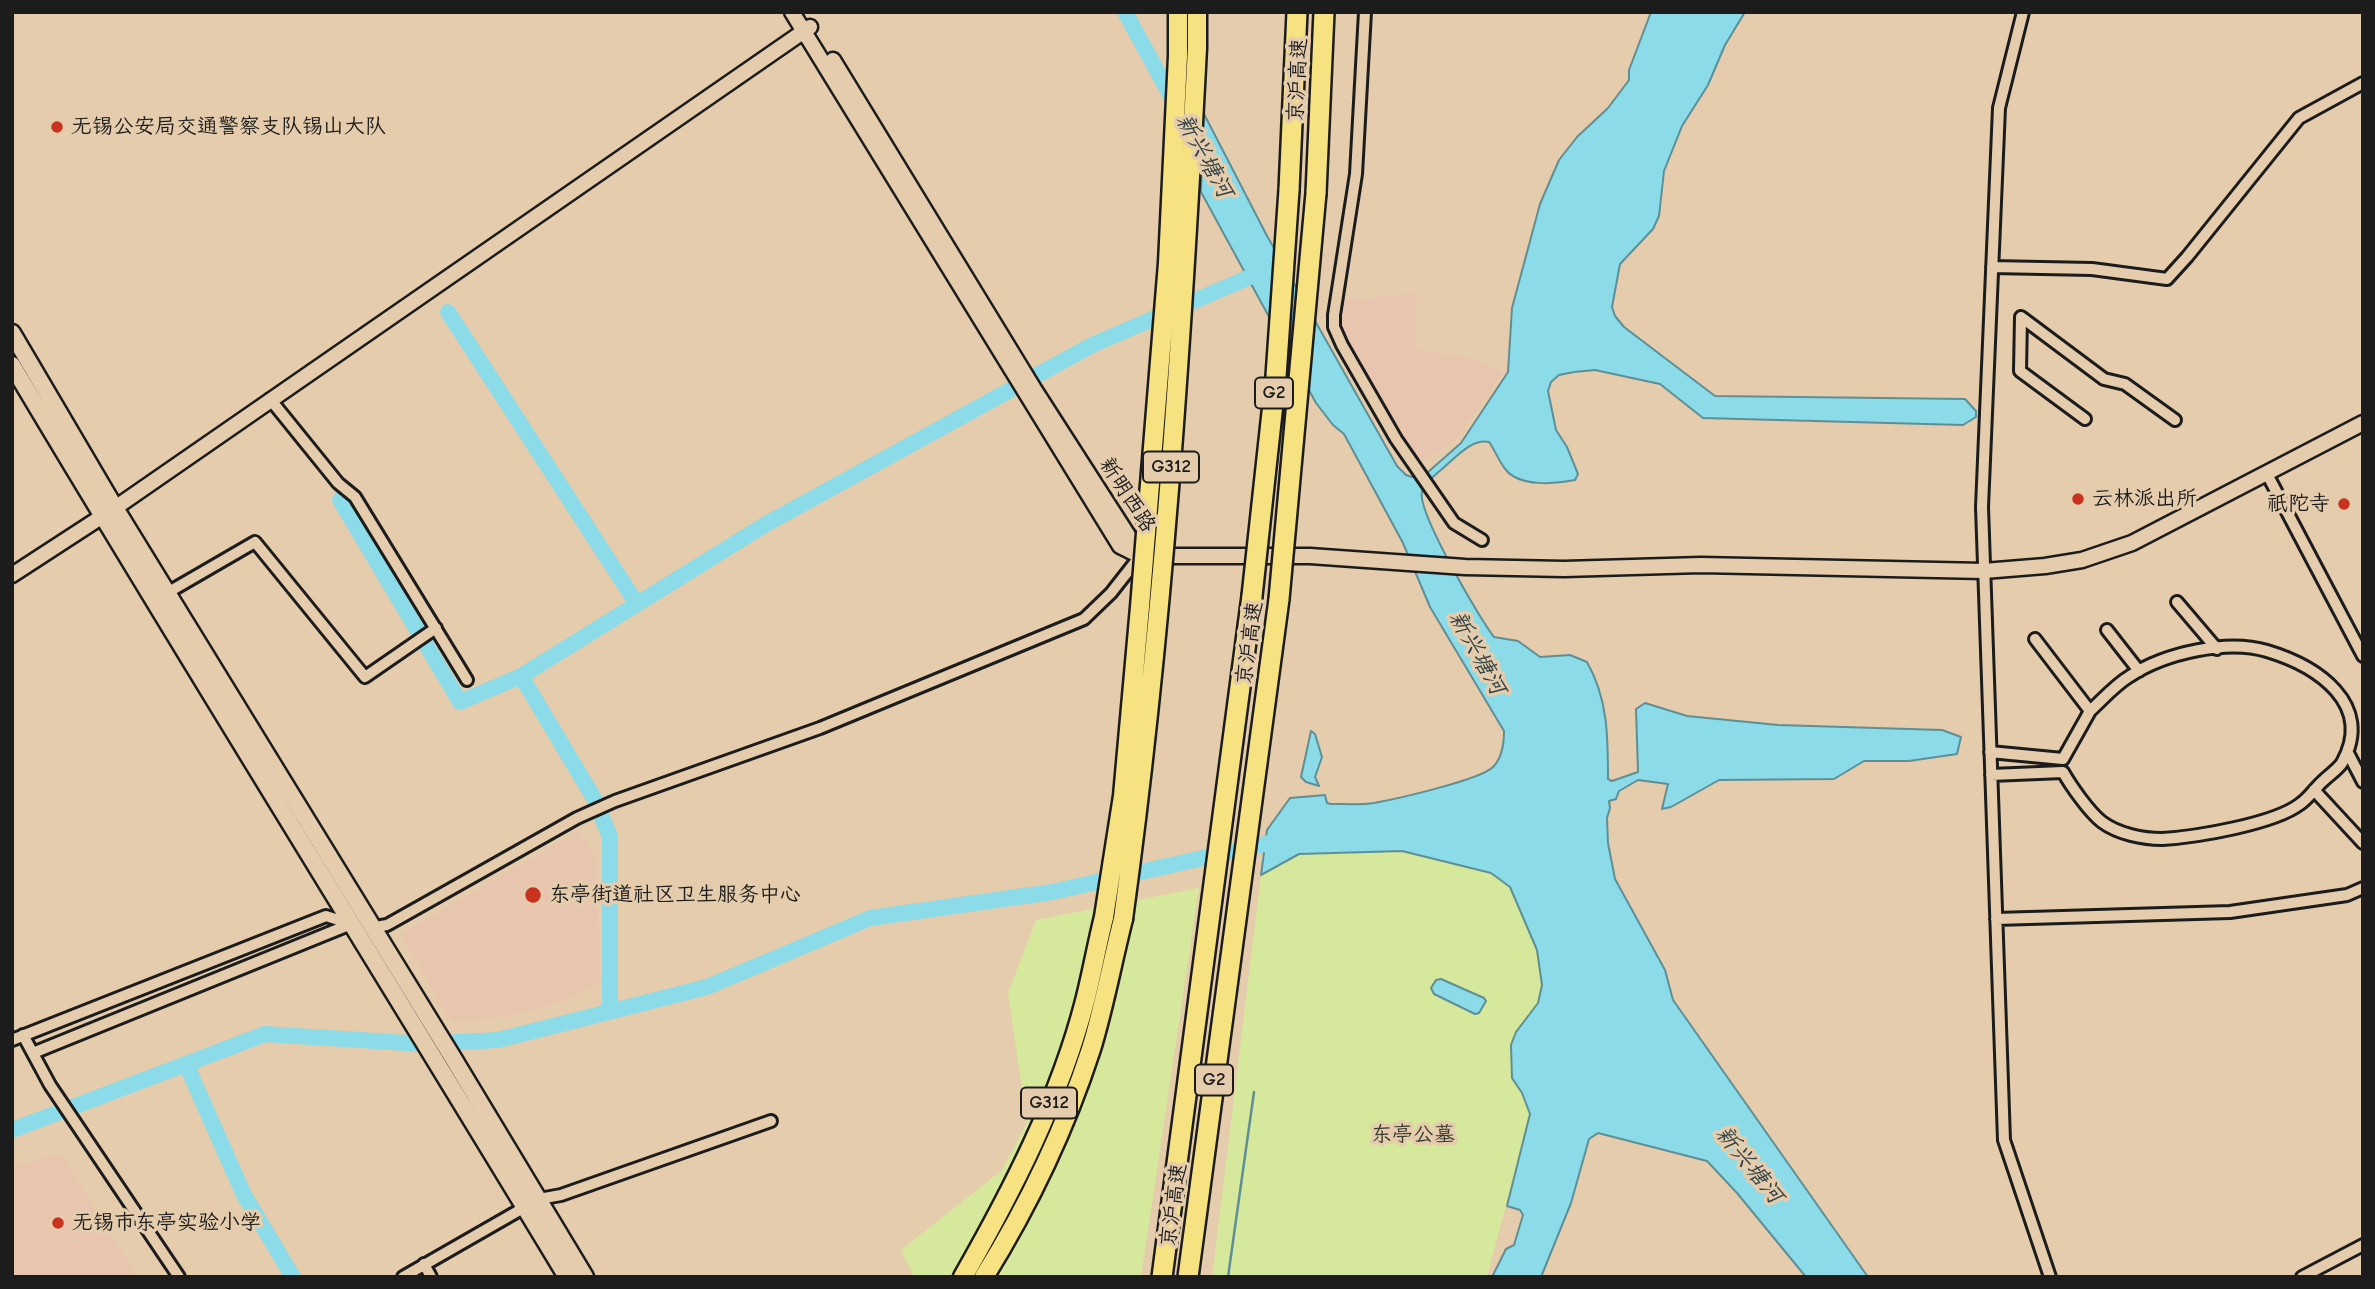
<!DOCTYPE html>
<html>
<head>
<meta charset="utf-8">
<style>
	body { margin:0 }
	#map { position:relative; width:2375px; height:1289px; overflow:hidden; background:#e4ccac; font-family:"Comic Neue",sans-serif }
	canvas { display:block }
	.frame { position:absolute; inset:0; border:14px solid #1c1c1c; pointer-events:none }
</style>
</head>
<body>
<div id="map">
<canvas width="2375" height="1289"></canvas>
<div class="frame"></div>
</div>
<script>
const context = document.querySelector('canvas').getContext('2d');
context.lineJoin = 'round';
function paint(path, color) { context.fillStyle = color; context.fill(path, 'evenodd'); }
function stroke(path, color, width, dash) { context.strokeStyle = color; context.lineWidth = width; context.lineCap = dash ? 'butt' : 'round'; context.setLineDash(dash || []); context.stroke(path); }
function drawText(font, color, halo, rows, align = 'center') {
  context.font = font + ' "Comic Neue","LXGW WenKai TC",sans-serif'; context.lineWidth = 7; context.setLineDash([]); context.textBaseline = 'middle'; context.strokeStyle = halo; context.fillStyle = color; for (const [text, x, y, turn = 0] of rows) {
    context.save(); context.translate(x, y); context.rotate((+turn || 0) * Math.PI / 180); context.textAlign = isNaN(turn) ? turn : align; if (halo) context.strokeText(text, 0, 0); context.fillText(text, 0, 0); context.restore();
  }
}
paint(new Path2D(`
	M1415 293V349L1472 358 1503 373 1455 440 1411 469 1330 325 1344 301Z
	M579 831 596 856 601 980 570 998 513 1015 452 1022 401 934Z
	M61 1154 137 1277H12V1170L21 1164Z`), '#e8c5ae');
paint(new Path2D(`
	M1402 851 1491 873 1510 887 1537 950 1541 971 1542 985 1538 1003 1516 1032 1512 1077 1522 1093 1530 1114 1487 1277H1212L1261 875 1299 854Z
	M1199 888 1141 1277H914L901 1250 1002 1170 1027 1123 1008 993 1036 920Z`), '#d6e89b');
const water = new Path2D(`
	M1651 12H1745L1725 45 1708 85 1682 126 1664 171 1659 216 1653 229 1620 264 1612 307 1615 316 1624 327 1715 396 1965 399 1976 411V417L1963 425 1703 418 1660 384 1595 370 1574 372 1559 375 1551 382 1548 391 1556 430 1567 447 1578 474 1575 480C1556 484 1520 487 1506 470 1499 462 1495 450 1489 442 1475 439 1462 451 1452 460 1443 469 1426 480 1422 492 1417 511 1479 618 1494 637L1518 641 1540 657 1570 655 1587 662C1608 699 1608 737 1608 779L1612 781 1638 772 1636 709 1645 703 1687 716 1778 725 1942 730 1961 737 1957 754 1909 761H1864L1834 779 1719 780 1671 807 1662 809 1668 784 1638 780 1619 791 1616 799 1609 801 1610 808 1607 818 1608 843 1615 879 1665 970 1673 1000 1868 1277H1806L1737 1193 1707 1161 1598 1133 1589 1139 1571 1203 1541 1277H1492L1506 1249 1514 1245 1523 1215 1520 1210 1507 1206 1530 1114 1522 1093 1512 1078 1511 1045 1516 1032 1538 1003 1542 985 1537 950 1510 887 1491 873 1402 851 1299 854 1261 875 1267 830 1290 798 1325 795 1327 803 1331 804C1345 804 1361 805 1374 803 1396 799 1480 780 1493 767 1502 758 1504 743 1504 731L1430 607 1403 543 1344 434 1333 425 1316 403 1201 192 1203 112 1266 234 1397 466 1406 475 1412 477 1427 473 1461 443 1508 372 1512 308 1540 204 1559 160 1577 137 1608 108 1629 80V70Z
	M1311 731 1315 734 1322 757 1315 777 1319 786 1306 782 1301 777Z
	M1441 979 1484 998 1486 1001 1479 1013 1475 1014 1434 994 1431 988 1436 980Z`);
paint(water, '#8bdbe8');
stroke(water, '#5f8f96', 2);
stroke(new Path2D(`
	M1228 1277 1254 1092`), '#5f8f96', 2.5);
stroke(new Path2D(`
	M1125 12 1211 170
	M448 312 637 604
	M340 500 460 702 521 676
	M610 1011V837L595 800 521 676 766 524 1092 345 1266 270
	M186 1064 244 1195 293 1277
	M12 1130 265 1034 423 1044 498 1040 707 987 870 918 1052 892 1287 839`), '#8bdbe8', 16);
const minor = new Path2D(`
	M1365 12 1356 174 1334 315V327L1342 345 1396 439 1454 523 1482 540
	M2023 12 1999 108 1982 507 2004 1140 2050 1277
	M1992 267 2092 269 2167 279 2187 257 2299 118 2363 83
	M2021 317 2104 379 2125 384 2175 420
	M2021 317 2020 371 2085 419
	M270 399 338 483 355 497 467 680
	M2267 474 2363 656
	M167 593 255 542 365 677 436 628
	M2177 602 2217 649
	M2107 630 2139 671
	M1990 752 2063 759 2090 711
	M2348 753 2363 782
	M1991 775 2063 772C2071 786 2089 812 2102 822 2118 834 2143 839 2162 839 2196 837 2274 824 2300 804 2309 798 2315 788 2323 781 2329 775 2337 770 2342 763 2375 704 2317 666 2267 651 2227 639 2165 653 2130 676 2115 685 2103 699 2090 711L2035 639
	M2314 790 2363 843
	M1996 919 2230 912 2347 895 2363 888
	M370 928 387 925 577 818 615 801 820 728 1084 619 1111 593 1140 556
	M23 1035 50 1085 179 1277
	M12 1040 326 916 351 924
	M33 1053 351 924
	M424 1264 431 1277
	M403 1277 539 1199 561 1195 771 1121
	M2302 1277 2363 1245`);
const tertiary = new Path2D(`
	M792 12 1120 546 1140 556H1310L1465 567 1564 569 1701 565 1984 571 2045 566 2082 560 2132 543 2363 423
	M833 60 1034 389 1140 554
	M12 575 115 508 810 27`);
const secondary = new Path2D(`
	M12 333 115 508 453 1058 585 1277
	M12 365C194 671 383 972 567 1277`);
const trunk = new Path2D(`
	M963 1277C1012 1191 1060 1098 1085 1001 1092 974 1097 945 1104 917
	M984 1277C1028 1206 1065 1129 1091 1049 1104 1007 1112 962 1123 919`);
const motorway = new Path2D(`
	M1289 190 1297 12
	M1316 193 1324 12
	M1162 1277 1252 596
	M1188 1277 1279 599`);
stroke(minor, '#1c1c1c', 16);
stroke(tertiary, '#1c1c1c', 19);
stroke(secondary, '#1c1c1c', 21);
stroke(trunk, '#1c1c1c', 23);
stroke(motorway, '#1c1c1c', 24);
stroke(minor, '#e4ccac', 10);
stroke(tertiary, '#e4ccac', 14);
stroke(secondary, '#e4ccac', 16);
stroke(trunk, '#f7e281', 18);
stroke(motorway, '#f7e281', 19);
const trunkBridge = new Path2D(`
	M1104 917 1123 796 1140 607 1168 263 1178 56V12
	M1123 919C1163 630 1182 339 1197 48V12`);
const motorwayBridge = new Path2D(`
	M1252 596 1276 376 1289 190
	M1279 599 1316 193`);
stroke(trunkBridge, '#1c1c1c', 23, []);
stroke(motorwayBridge, '#1c1c1c', 24, []);
stroke(trunkBridge, '#f7e281', 18);
stroke(motorwayBridge, '#f7e281', 19);
for (const [x, y, r, color] of [
	[57,127,7,"#c8321e"],
	[2078,499,7,"#c8321e"],
	[2344,504,7,"#c8321e"],
	[533,895,9,"#c8321e"],
	[58,1223,7,"#c8321e"]
]) { const dot = new Path2D(); dot.arc(x, y, r, 0, 2 * Math.PI); context.fillStyle = color; context.fill(dot); stroke(dot, '#e4ccac', 2.5); }
for (const [x, y, w] of [
	[1274,393,38],
	[1171,467,56],
	[1214,1080,38],
	[1049,1103,56]
]) { const box = new Path2D(); box.roundRect(x - w / 2, y - 15.5, w, 31, 5); context.fillStyle = '#e4ccac'; context.fill(box); stroke(box, '#1c1c1c', 2); }
drawText('bold 19px', '#1c1c1c', null, [
	["G2",1274,393],
	["G312",1171,467],
	["G2",1214,1080],
	["G312",1049,1103]
]);
drawText('21px', '#1c1c1c', '#e4ccac', [
	["京沪高速",1298,80,-87],
	["新明西路",1127,495,57],
	["京沪高速",1250,643,-82],
	["京沪高速",1174,1205,-82]
]);
drawText('21px', '#1c1c1c', '#e4ccac', [
	["无锡公安局交通警察支队锡山大队",71,127],
	["云林派出所",2092,499],
	["祇陀寺",2330,504,"right"],
	["东亭街道社区卫生服务中心",549,895],
	["无锡市东亭实验小学",72,1223]
], 'left');
drawText('21px', '#383b2f', '#e4ccac', [
	["东亭公墓",1413,1135]
]);
drawText('italic 23px', '#324245', '#e4ccac', [
	["新兴塘河",1204,156,61],
	["新兴塘河",1477,653,61],
	["新兴塘河",1749,1165,51]
]);
</script>
</body>
</html>
